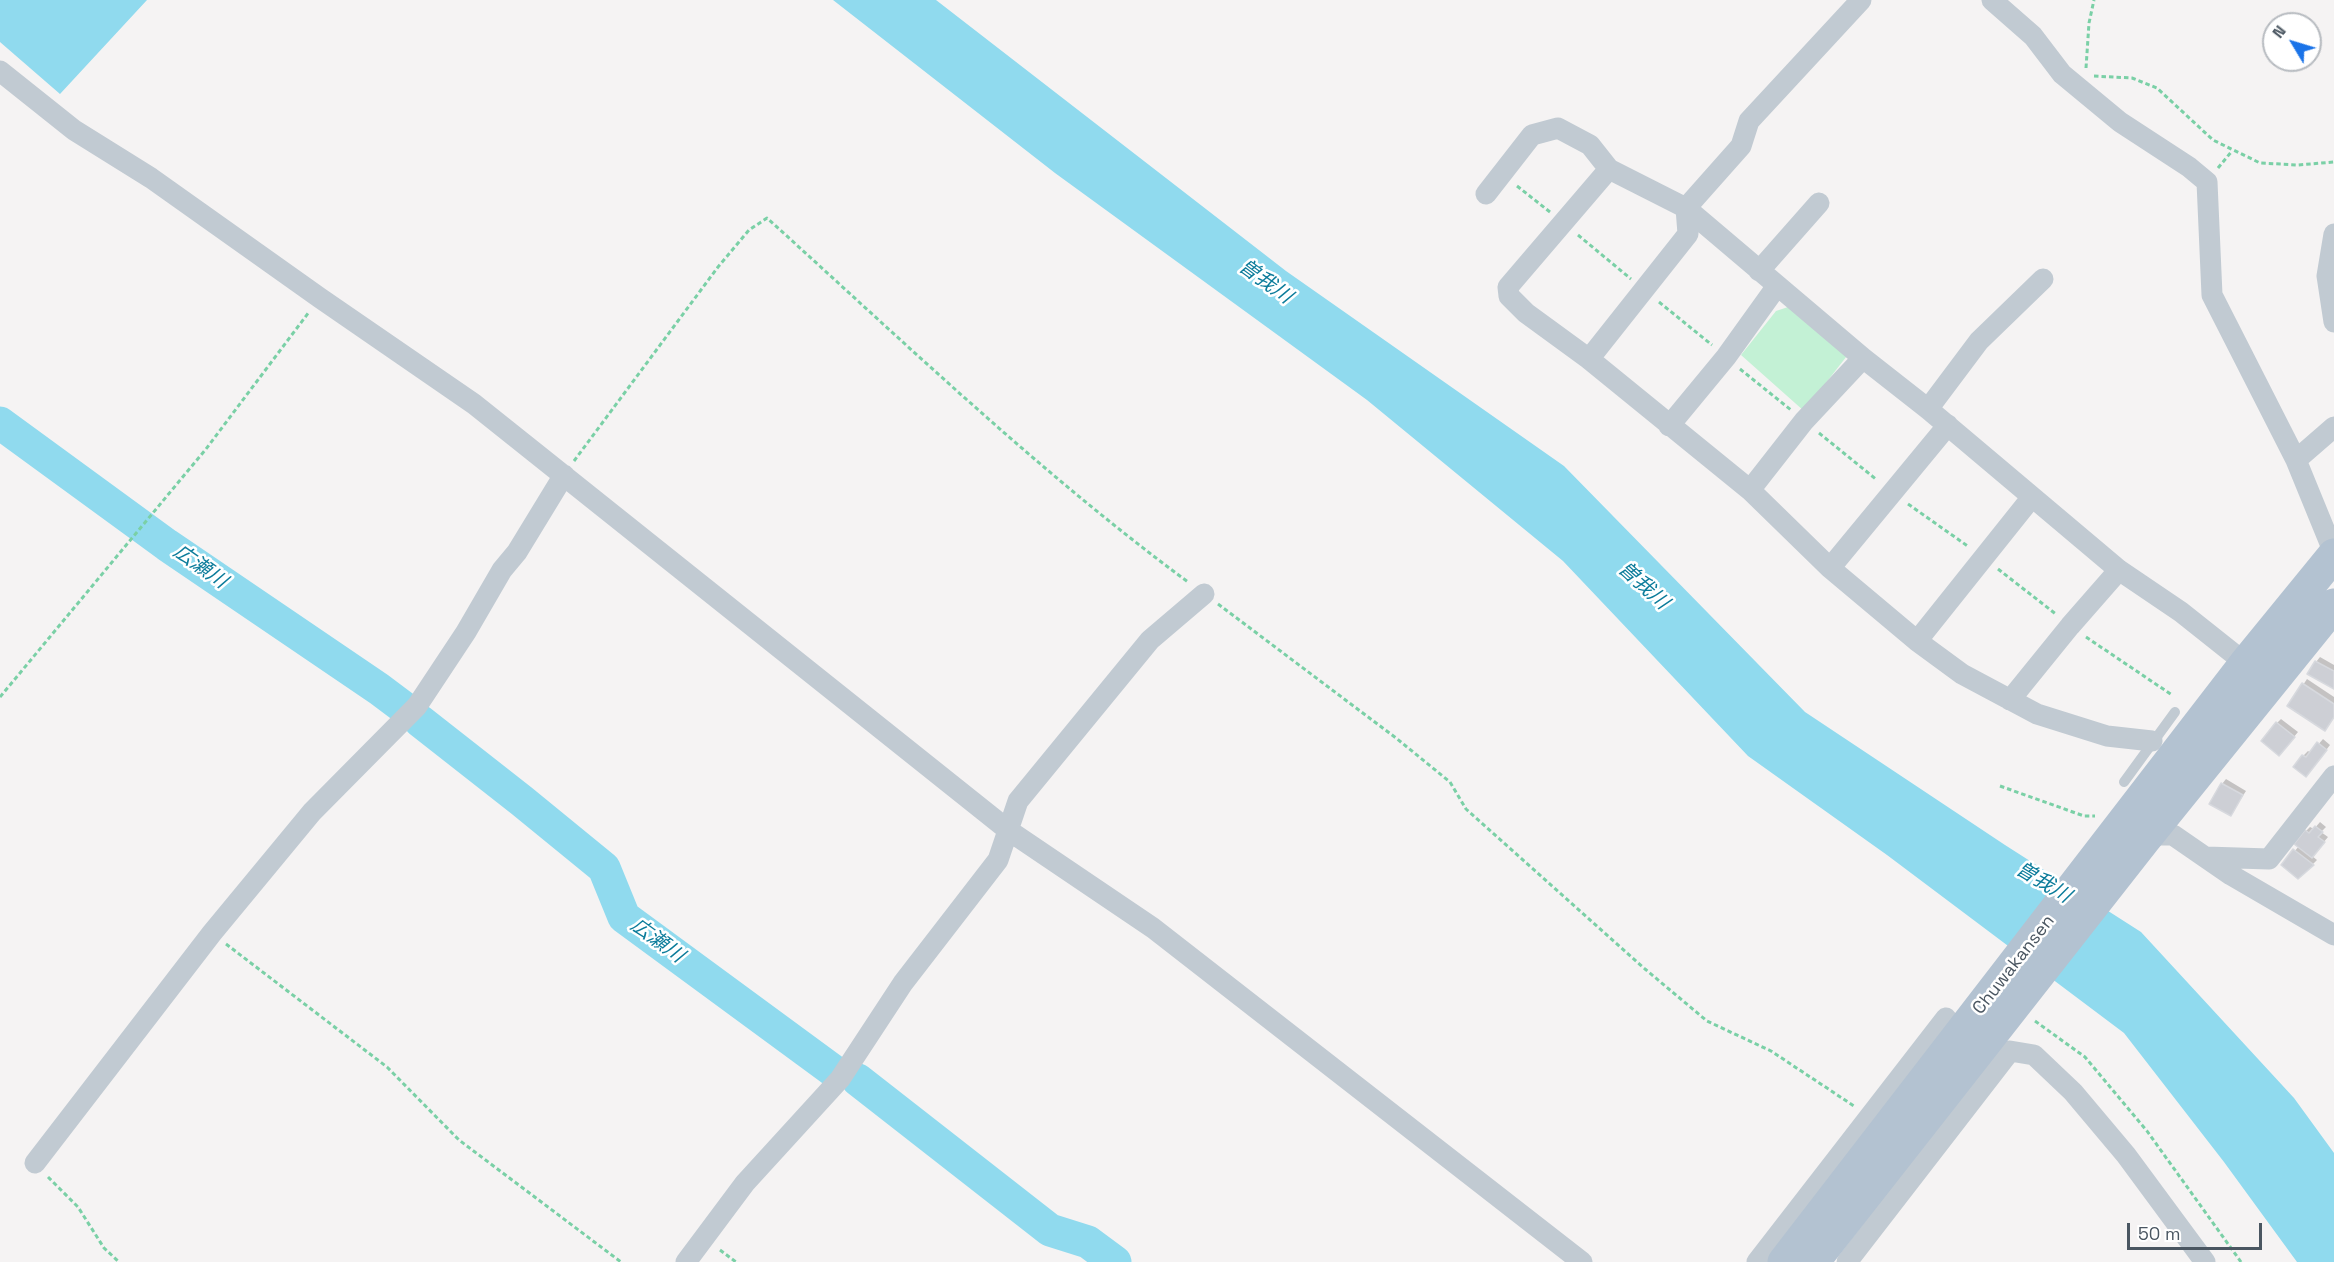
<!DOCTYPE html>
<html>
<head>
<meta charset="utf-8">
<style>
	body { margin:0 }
	#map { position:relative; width:2334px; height:1262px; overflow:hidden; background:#f5f3f3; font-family:"Space Grotesk",sans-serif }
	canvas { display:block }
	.north { position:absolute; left:2262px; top:12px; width:60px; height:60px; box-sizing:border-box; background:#fff; border:2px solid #b7bbc0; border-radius:50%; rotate:308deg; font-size:16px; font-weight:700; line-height:24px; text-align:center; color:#4a5661 }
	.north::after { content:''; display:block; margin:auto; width:21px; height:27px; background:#1a73e8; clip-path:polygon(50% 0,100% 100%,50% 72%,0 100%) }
	.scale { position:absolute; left:2127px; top:1223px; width:135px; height:27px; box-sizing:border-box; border:3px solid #4a5661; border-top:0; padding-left:8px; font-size:18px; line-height:21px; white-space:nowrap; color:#4a5661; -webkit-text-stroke:4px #fff; paint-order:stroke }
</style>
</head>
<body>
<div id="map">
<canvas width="2334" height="1262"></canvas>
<div class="north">N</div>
<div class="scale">50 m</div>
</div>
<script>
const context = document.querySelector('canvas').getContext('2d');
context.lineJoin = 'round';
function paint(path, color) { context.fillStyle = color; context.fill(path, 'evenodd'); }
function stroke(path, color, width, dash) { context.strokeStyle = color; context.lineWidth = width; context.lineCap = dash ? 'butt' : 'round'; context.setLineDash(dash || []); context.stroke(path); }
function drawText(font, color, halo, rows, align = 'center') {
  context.font = font + ' "Space Grotesk","Noto Sans JP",sans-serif'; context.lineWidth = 5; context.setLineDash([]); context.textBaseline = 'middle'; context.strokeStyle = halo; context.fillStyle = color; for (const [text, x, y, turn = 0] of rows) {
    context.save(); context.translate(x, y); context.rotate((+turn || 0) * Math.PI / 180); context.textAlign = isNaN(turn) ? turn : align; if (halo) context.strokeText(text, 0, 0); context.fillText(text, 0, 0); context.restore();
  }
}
paint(new Path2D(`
	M1794 305 1850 352 1804 411 1741 355 1776 311Z`), '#c3f1d5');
paint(new Path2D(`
	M0 0H147L60 94 0 42Z
	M833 0H936L1286 271 1564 466 1805 712 2005 845 2141 932 2294 1098 2334 1153V1262H2297L2224 1162 2124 1033 1887 855 1748 756 1563 561 1367 400 1055 173Z`), '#90daee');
paint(new Path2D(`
	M2320 657 2334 665V688L2316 662Z
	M2307 679 2334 697V717L2329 725 2289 706Z
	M2281 719 2298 732 2283 750 2277 723Z
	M2323 739 2330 745 2310 771 2295 767 2303 756 2308 751 2311 753Z
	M2226 779 2246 791 2231 814 2222 784Z
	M2320 822 2326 827 2321 832 2328 837 2312 856 2317 860 2311 866 2283 865 2299 846 2306 831 2310 827 2314 829Z`), '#0003');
stroke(new Path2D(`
	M0 423 167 545 379 689 403 707
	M420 721 522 801 604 868 624 917 835 1072
	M858 1080 1050 1230 1088 1242 1115 1262`), '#90daee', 33);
const building = new Path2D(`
	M2315 661 2334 671V689L2307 674Z
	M2302 683 2334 704V717L2325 731 2287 706Z
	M2276 722 2295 737 2279 756 2261 741Z
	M2317 742 2327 750 2306 777 2293 767 2302 755 2306 757Z
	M2221 783 2243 795 2231 816 2209 804Z
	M2315 826 2323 832 2318 837 2325 842 2312 858 2294 844 2305 830 2309 833Z
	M2293 849 2314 865 2298 879 2281 865Z`);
paint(building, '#cdcfd5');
stroke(building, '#d7d9de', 1.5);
stroke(new Path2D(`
	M2086 68 2089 23 2094 0
	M2094 76 2132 78 2157 88 2213 140 2260 163 2298 165 2334 162
	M2218 168 2232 151
	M1517 186 1550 212
	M1578 235 1631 279
	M1659 302 1712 345
	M1740 369 1791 410
	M1819 433 1877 480
	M574 461 718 267 749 230 767 218C904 342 1039 472 1188 582
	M1908 504 1969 547
	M1998 569 2057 615
	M1218 604 1396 738 1450 782 1466 809 1645 969 1707 1021 1771 1051 1854 1106
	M2086 637 2172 695
	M0 697 206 449 309 312
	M2000 786 2084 816H2095
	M226 944 387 1067 459 1140 621 1262
	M2035 1021 2085 1057 2147 1131 2241 1262
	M48 1177 78 1207 104 1248 119 1262
	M720 1250 736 1262`), '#7ad0a6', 3, [4.5, 3]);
stroke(new Path2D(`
	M2124 782 2175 712`), '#c1cad2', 10);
stroke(new Path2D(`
	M1992 0 2033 36 2062 74 2120 122 2189 167 2207 182 2212 295 2296 460 2334 553
	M0 71 74 130 151 178 320 298 474 404 1008 830 1153 928 1582 1262
	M1486 194 1532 135 1558 128 1590 145 1609 169
	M2334 234 2327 276 2334 322
	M1759 271 1819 203
	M1589 359 1688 234 1686 208 1741 146 1749 121 1861 0
	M1928 409 1979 341 2043 279
	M1669 426 1726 357 1777 286
	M2296 460 2334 427
	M1750 490 1804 421 1863 358
	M1830 568 1948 425
	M1917 641 2032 497
	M2010 700 2070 626 2119 570
	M2152 741 2107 736 2037 714 1962 674 1917 641 1830 568 1750 490 1589 359 1526 313 1509 296 1508 287 1609 169 1686 208 1863 358 1928 409 2119 570 2181 612 2254 670
	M2150 835H2173L2231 875 2334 935
	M2206 857 2269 859 2334 776
	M35 1163 212 933 312 812 417 706 466 632 502 570 517 552 564 475
	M686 1262 745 1183 840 1079 903 983 998 860 1018 801 1150 640 1204 594
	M1757 1262 1946 1018
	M1847 1262 2010 1051 2034 1055 2073 1092 2126 1155 2205 1262`), '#c1cad2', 21);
stroke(new Path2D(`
	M1784 1262 2245 664 2334 555
	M1813 1262 2144 840 2334 605`), '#b3c2d1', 33);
drawText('18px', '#4a5661', '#fff', [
	["Chuwakansen",2014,965,-52]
]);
drawText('italic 20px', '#0c7c9b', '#fff', [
	["曽我川",1265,282,36],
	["広瀬川",200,567,35],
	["曽我川",1643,586,42],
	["曽我川",2043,883,31],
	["広瀬川",657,941,36]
]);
</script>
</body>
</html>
